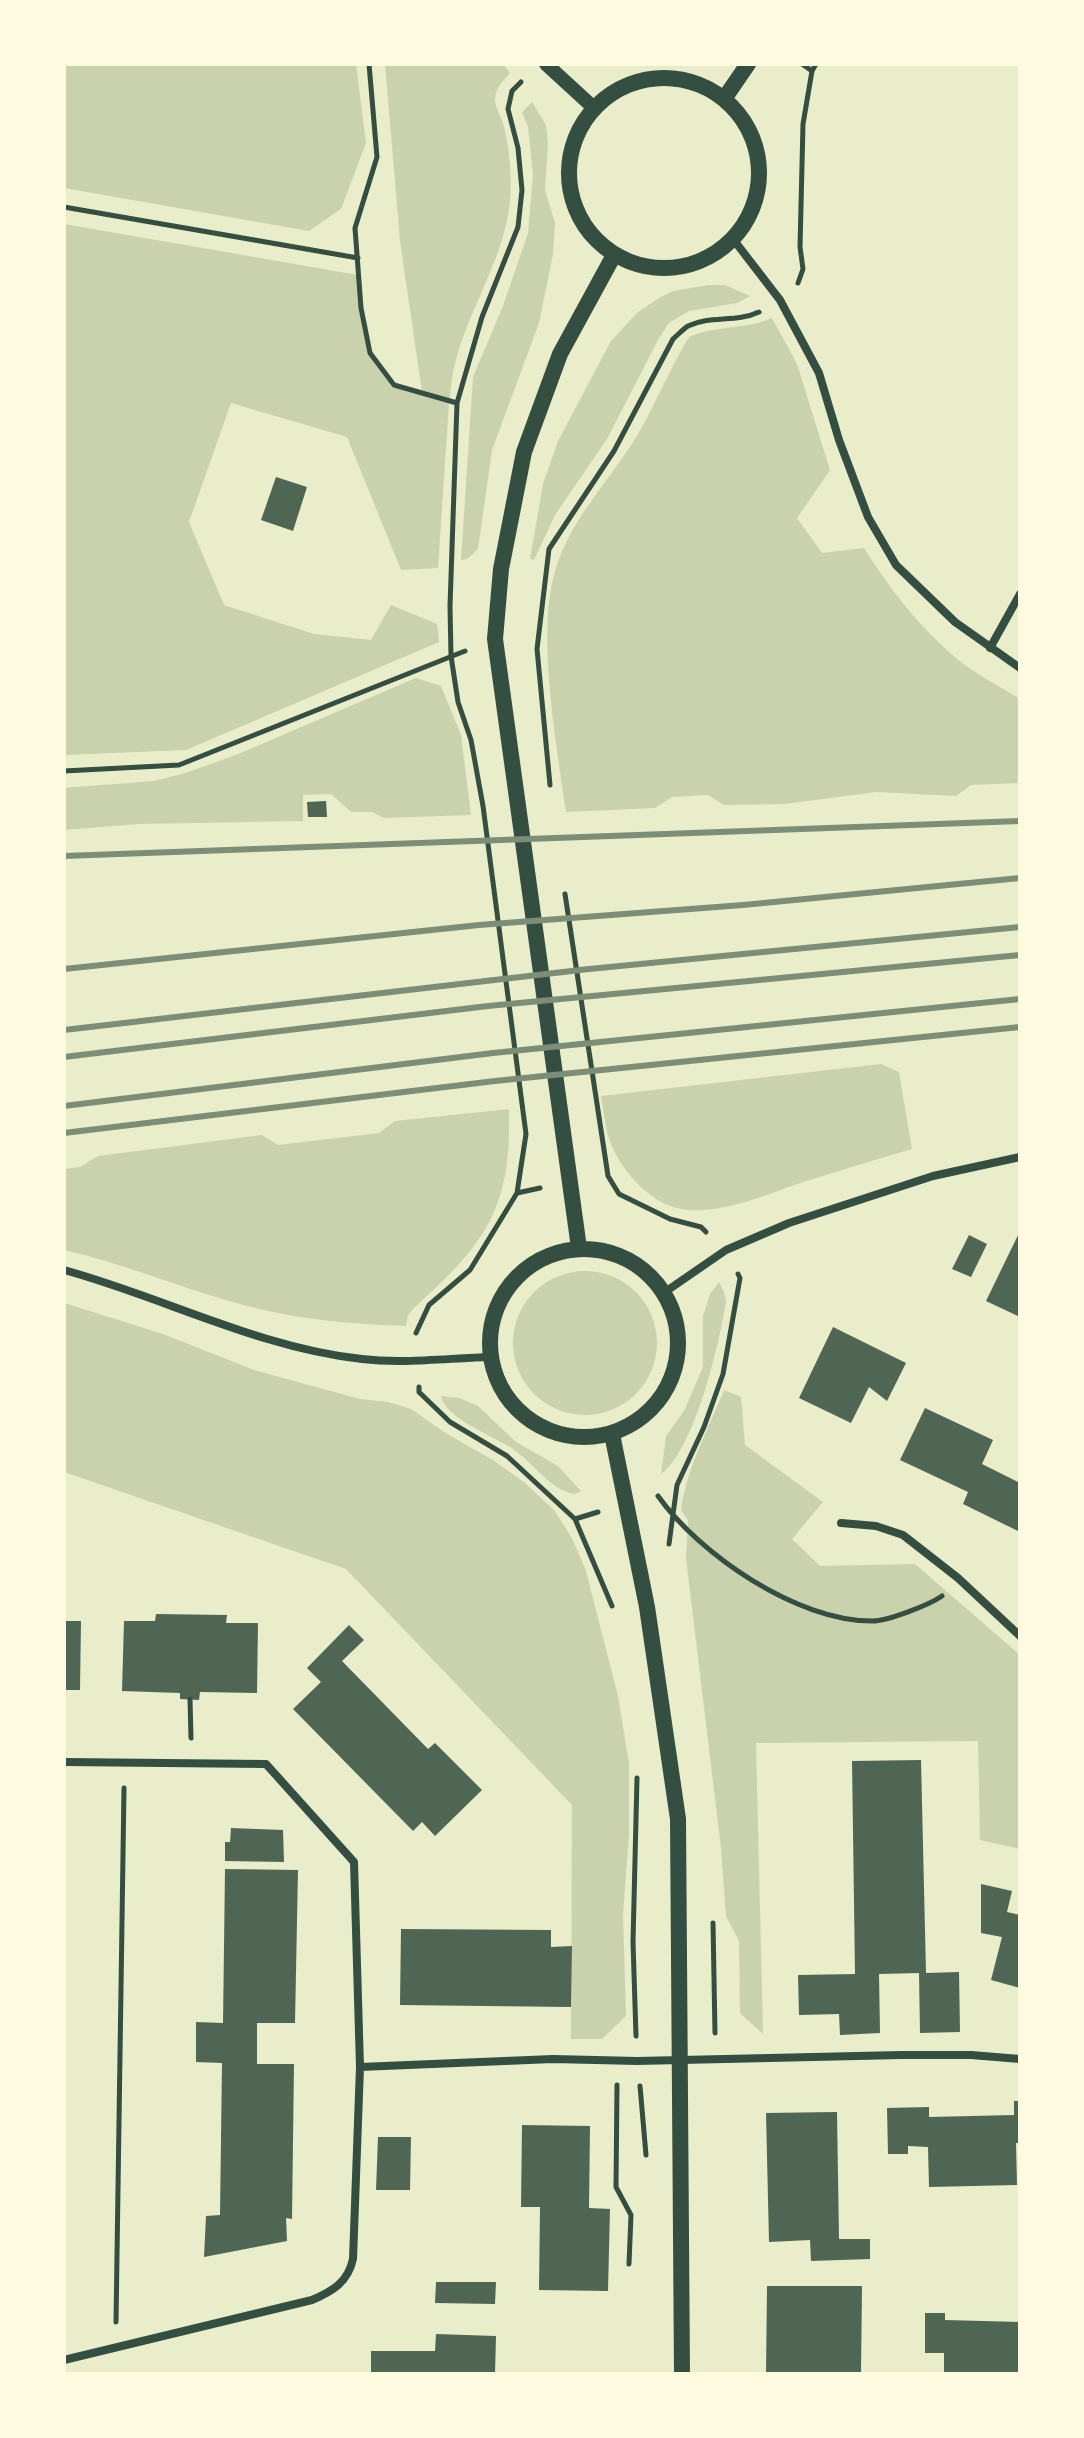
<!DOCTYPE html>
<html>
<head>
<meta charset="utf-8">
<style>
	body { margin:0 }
	#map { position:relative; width:1084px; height:2438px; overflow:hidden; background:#e9edc9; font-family:"Fira Sans Condensed",sans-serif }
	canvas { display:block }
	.frame { position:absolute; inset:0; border:66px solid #fefae0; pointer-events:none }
</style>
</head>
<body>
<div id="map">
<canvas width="1084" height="2438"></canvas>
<div class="frame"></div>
</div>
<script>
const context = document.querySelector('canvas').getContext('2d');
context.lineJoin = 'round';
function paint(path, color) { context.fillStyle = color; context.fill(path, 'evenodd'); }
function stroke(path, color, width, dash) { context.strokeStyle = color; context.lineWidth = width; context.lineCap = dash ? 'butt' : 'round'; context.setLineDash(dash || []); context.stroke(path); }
paint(new Path2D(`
	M64 64H356L366 143 341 209 309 231 64 188Z
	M385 64H503L510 73C504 80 495 88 495 99 495 108 502 118 504 127 510 152 512 176 510 200 504 270 452 328 450 399L422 392 400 241Z
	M532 102 546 125 548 143 545 190 555 223 553 254 539 323 492 450 478 549 467 559 461 560 473 377 503 306 528 233 533 175 528 127 522 112Z
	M64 224 358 275 360 309 368 354 392 387 449 403 438 568 401 570 347 437 231 403 189 522 224 605 314 634 371 640 391 605 437 624 439 642 186 750 64 755Z
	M708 285H725L750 296 737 303 689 311 669 323 658 340 607 439 555 515 534 560 530 559 543 484 558 441 611 341 638 312 659 298 673 291Z
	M772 318 797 364 830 470 797 518 822 553 864 548C890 589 919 627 956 658 975 674 999 686 1020 699V783L971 785 956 796 877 792 784 804 724 805 708 795 672 797 655 808 566 812C557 746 537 639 554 575 568 521 610 481 638 434 656 403 670 368 689 337 715 325 745 330 772 318Z
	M416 678 441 686 461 735 471 815 384 818 372 812H351L331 794 303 795V821L138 824 64 830V788L154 781 185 773 236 755Z
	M881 1064 899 1072 912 1149C875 1160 837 1171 800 1183 765 1195 725 1213 687 1210 654 1207 623 1174 611 1144 605 1129 604 1112 601 1096Z
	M509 1109C512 1209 485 1244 414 1308L408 1315 406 1326C349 1324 303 1320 247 1306 185 1290 127 1264 64 1250V1169L80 1167 98 1156 262 1135 278 1145 379 1133 395 1121Z
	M513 1343a72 72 0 1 1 144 0a72 72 0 1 1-144 0Z
	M719 1282 724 1292 726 1302C719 1344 695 1449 661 1474L666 1436 684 1411 703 1367V1316L710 1294Z
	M64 1303 163 1334 254 1370 360 1399 388 1402 411 1409 444 1432 496 1462 525 1483 554 1510 572 1538 586 1571 618 1696 629 1763V1835L623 1914 626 2016 602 2039H571L572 1805 346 1569 64 1472Z
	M724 1390 741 1397 745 1445 823 1502 792 1539 820 1566 915 1564 1020 1655V1849L980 1840 978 1741 756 1743 763 2034 740 2013 739 1941 726 1916 721 1848 686 1558 688 1520 681 1510C687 1467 708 1430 724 1390Z
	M441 1396 459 1398 478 1406 516 1442 558 1466 581 1491 575 1494C552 1492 531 1460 510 1447 492 1436 444 1417 441 1396Z`), '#cad2ad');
paint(new Path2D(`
	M276 477 307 487 293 531 261 520Z
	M326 801 327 817H308L307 802Z
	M1020 1231V1317L986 1301Z
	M969 1235 987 1244 971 1277 952 1269Z
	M833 1327 906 1363 887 1401 869 1387 851 1423 799 1398Z
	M925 1408 993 1440 982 1464 1020 1483V1532L963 1504 968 1492 900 1460Z
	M156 1614 227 1615 226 1623H258L257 1693 200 1692 199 1700 180 1699V1693L122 1691 124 1621H155Z
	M64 1621H81L80 1690H64Z
	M349 1625 364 1640 342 1661 428 1749 435 1743 482 1790 435 1836 422 1822 413 1831 293 1709 321 1682 307 1668Z
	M921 1760 926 1973 959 1972 960 2032 920 2033 919 1973 879 1974 880 2033 840 2035 839 2014 799 2015 798 1975 855 1974 852 1761Z
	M231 1828 283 1830 284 1862 225 1861V1842H230Z
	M225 1869 298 1870 295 2023H257V2064H294L292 2219 286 2218 287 2241 204 2257 206 2216 220 2215 222 2063 196 2062V2022L223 2023Z
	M981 1884 1012 1891 1007 1912 1020 1915V1988L991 1980 1002 1937 981 1933Z
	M401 1929 551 1930V1947L572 1946 571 2007 400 2005Z
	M1014 2101H1020V2143H1016L1017 2185 929 2187 928 2147 908 2146V2154H888L887 2108 929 2107V2117L1014 2115Z
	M837 2112 839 2239H870V2259L811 2261 810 2240 769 2242 766 2113Z
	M522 2125 590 2126 589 2208 610 2209 608 2291 539 2290 540 2207H521Z
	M378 2137H411L410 2190H376Z
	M436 2282H496L495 2304 435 2303Z
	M767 2286H862L861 2374H766Z
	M925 2313H945V2320L1020 2322V2374H944V2353H925Z
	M436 2334 496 2336 495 2374H371V2351H435Z`), '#4f6655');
stroke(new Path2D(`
	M369 64 377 157 355 228 361 308 370 353 394 385 457 403
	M802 64 812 71
	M64 207 358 258
	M798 283 803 269 800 247 803 124 812 71 816 64
	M64 771 179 765 465 651
	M550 785 537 649 549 549 614 451 673 339C678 335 683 329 688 326 710 315 736 323 759 312
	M565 894 608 1176 619 1194 670 1219 701 1227 706 1232
	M517 1193 540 1188
	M416 1333 429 1305 470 1270 517 1193 526 1134 483 806 471 740 458 702 451 656 450 606 457 403 482 317 518 227 522 190 518 148 508 109 512 91 521 82
	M419 1387V1392L450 1422 507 1456 575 1519 612 1606
	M658 1496C700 1555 797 1621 872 1621 888 1621 929 1605 942 1596
	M575 1519 598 1512
	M669 1544 677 1485 704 1427 723 1374 740 1278 738 1274
	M190 1699 191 1738
	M713 1923 715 2033
	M636 2036 633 1942 637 1778
	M617 2085 616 2187 631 2215 629 2264
	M640 2086 646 2155
	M116 2322 124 1788`), '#344e41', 5);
stroke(new Path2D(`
	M733 239 780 300 819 373 839 440 868 517 896 565 955 622 1020 668
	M990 648 1020 594
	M64 1270C163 1297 259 1348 362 1359 404 1364 449 1358 491 1357
	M665 1292 726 1250 789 1223 933 1176 1020 1157
	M841 1523 876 1526 903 1535 958 1578 1020 1636
	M64 1762 266 1764 354 1862 360 2067
	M64 2360 312 2300C333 2291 348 2282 353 2259L360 2067 553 2059 637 2061 901 2055H971L1020 2059`), '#344e41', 8);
stroke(new Path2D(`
	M546 64 594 108`), '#344e41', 14);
stroke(new Path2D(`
	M569 173a95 95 0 1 1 190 0a95 95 0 1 1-190 0Z
	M724 99 748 64
	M579 1248 495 639 501 569 524 452 560 354 614 255
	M490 1343a94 94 0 1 1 188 0a94 94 0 1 1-188 0Z
	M612 1434 647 1607 678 1819 682 2374`), '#344e41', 16);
stroke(new Path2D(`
	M64 856 1020 821
	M64 969 479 925 743 905 1020 878
	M64 1030 589 969 1020 927
	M64 1057 488 1006 1020 955
	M64 1106 493 1053 1020 999
	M64 1133 495 1081 1020 1027`), '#7c8e77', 6);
</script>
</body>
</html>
